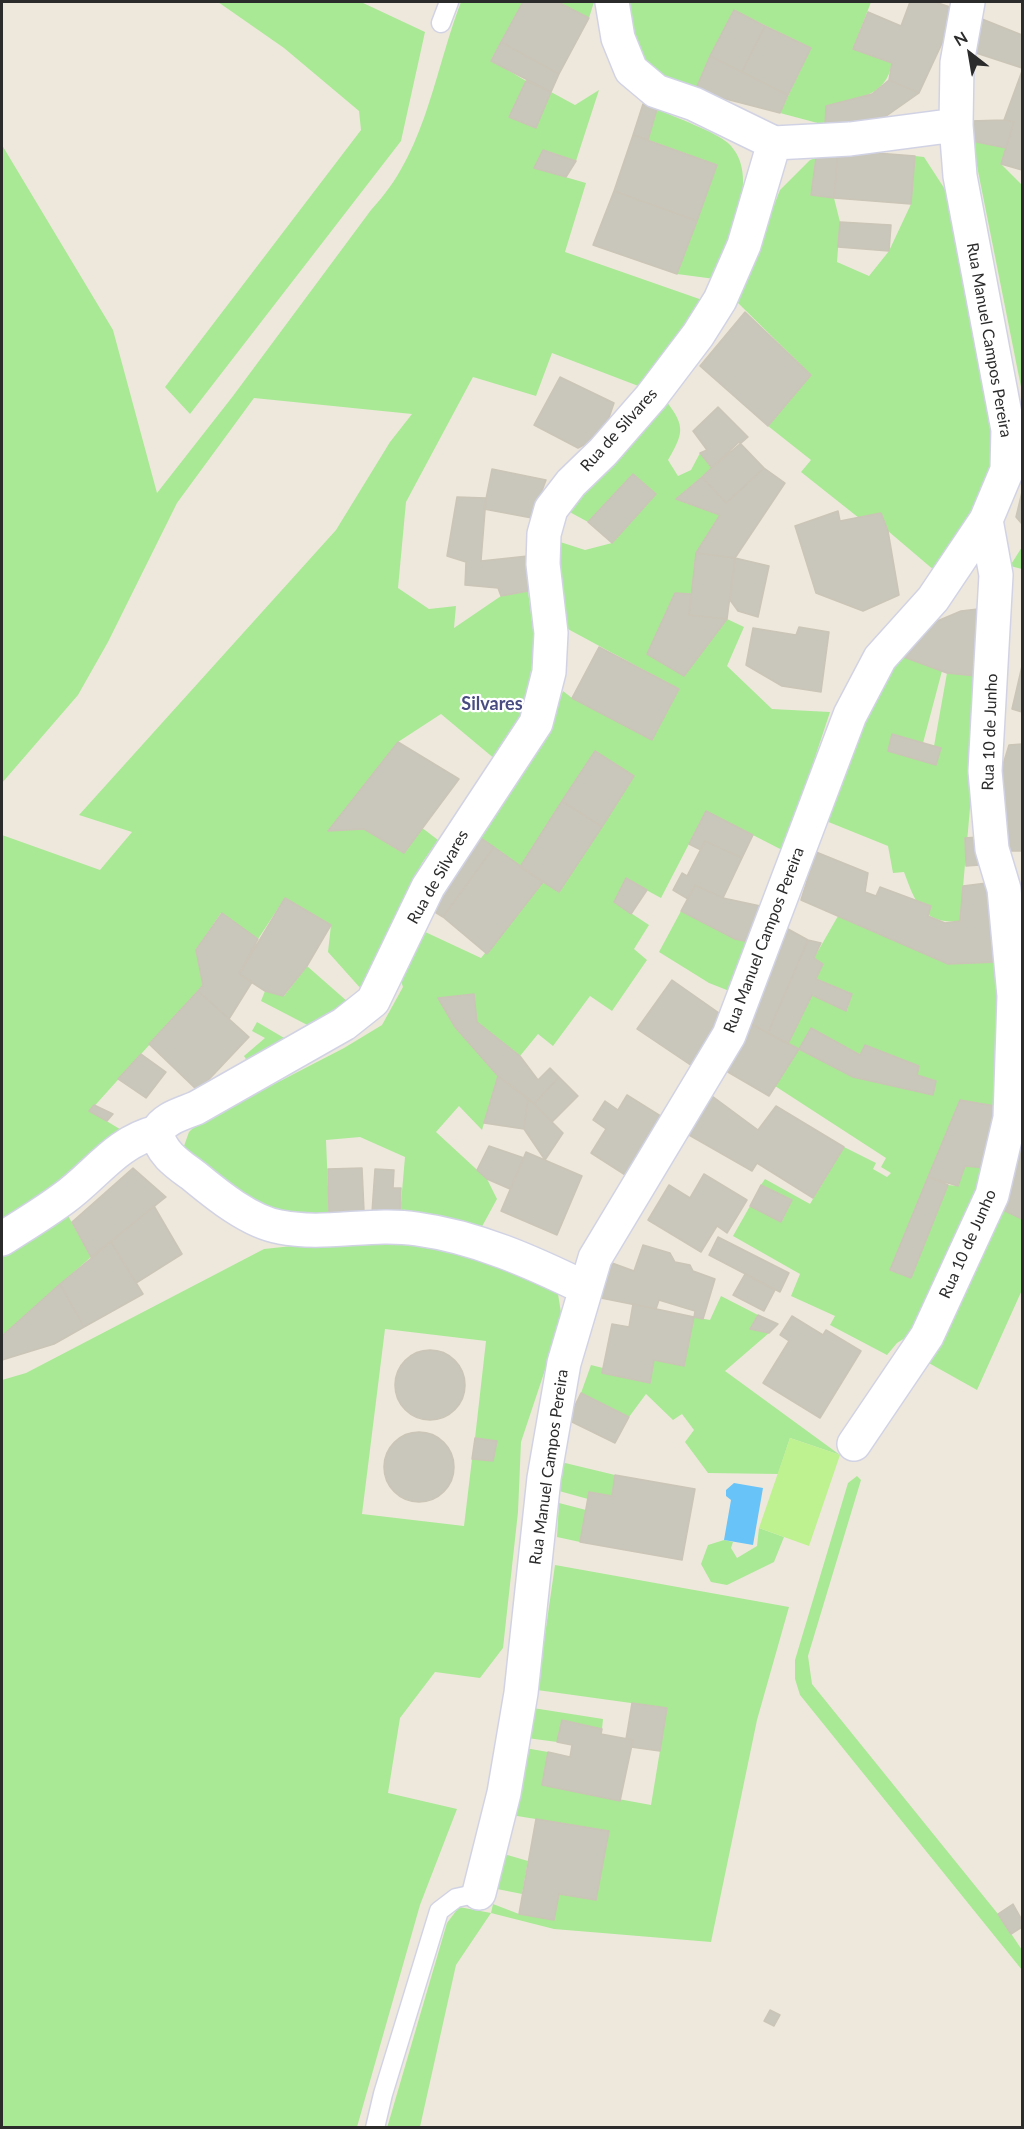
<!DOCTYPE html>
<html>
<head>
<meta charset="utf-8">
<style>
	body { margin:0 }
	#map { position:relative; width:1024px; height:2129px; overflow:hidden; background:#eee8dc; font-family:Lato,sans-serif }
	canvas { display:block }
	.frame { position:absolute; inset:0; border:3px solid #2b2b2b; pointer-events:none }
	.north { position:absolute; left:940px; top:24px; width:60px; height:60px; -webkit-text-stroke:4px #fff; paint-order:stroke; rotate:329deg; font-size:16px; font-weight:700; line-height:24px; text-align:center; color:#2b2b2b }
	.north::after { content:''; display:block; margin:auto; width:21px; height:27px; background:#2b2b2b; clip-path:polygon(50% 0,100% 100%,50% 72%,0 100%) }
</style>
</head>
<body>
<div id="map">
<canvas width="1024" height="2129"></canvas>
<div class="frame"></div>
<div class="north">N</div>
</div>
<script>
const context = document.querySelector('canvas').getContext('2d');
context.lineJoin = 'round';
function paint(path, color) { context.fillStyle = color; context.fill(path, 'evenodd'); }
function stroke(path, color, width, dash) { context.strokeStyle = color; context.lineWidth = width; context.lineCap = dash ? 'butt' : 'round'; context.setLineDash(dash || []); context.stroke(path); }
function drawText(font, color, halo, rows, align = 'center') {
  context.font = font + ' Lato,sans-serif'; context.lineWidth = 4.5; context.setLineDash([]); context.textBaseline = 'middle'; context.strokeStyle = halo; context.fillStyle = color; for (const [text, x, y, turn = 0] of rows) {
    context.save(); context.translate(x, y); context.rotate((+turn || 0) * Math.PI / 180); context.textAlign = isNaN(turn) ? turn : align; if (halo) context.strokeText(text, 0, 0); context.fillText(text, 0, 0); context.restore();
  }
}
paint(new Path2D(`
	M218 2H361L425 32 401 141 190 414 165 387 361 130 359 111 284 48Z
	M461 2H523L491 60 526 81 510 117 535 128 551 92 575 105 599 90 576 161 544 150 534 168 586 183 565 252 708 302 641 387 552 353 536 396 473 377 406 502 398 588 429 609 456 606 454 628 501 596 528 591 535 645 523 721 496 760 441 714 398 742 329 831 364 829 403 853 421 827 438 840 422 863 362 990 328 952 331 925 285 898 258 939 221 913 196 950 203 985 90 1111 123 1131 59 1186 2 1221V835L100 870 132 832 79 815 336 530 390 442 412 414 254 398 177 503 108 642 78 695 2 783V145L113 330 157 493 233 396 371 210C426 153 434 72 461 2Z
	M558 2H594L589 18Z
	M628 2H871L853 49 892 63C886 98 856 98 826 106L825 125 780 113 811 48 734 10 695 91 661 81 637 52Z
	M657 109C674 117 716 132 728 143 763 175 728 241 715 279L677 274 717 165 648 140Z
	M972 141 1006 148 1001 164 1022 185V392Z
	M915 156 924 157 948 194 992 440 990 479 935 571 888 531 881 513 859 518 801 472 811 460 768 426 811 375 736 301 780 190 810 160 816 158 812 195 834 198 840 222 837 262 869 276 889 251 911 204Z
	M663 397C684 424 686 430 668 460L678 476 691 470 700 453 712 468 676 499 720 515 691 594 675 593 648 654 684 676 727 619 744 627 727 666 772 709 830 712 784 851 706 811 661 898 626 879 614 902 649 925 634 949 647 960 612 1011 590 996 553 1046 538 1034 520 1056 477 1022 474 994 439 998 455 1027 498 1076 482 1130 459 1106 436 1132 487 1179 497 1199 479 1232 400 1214 405 1157 360 1137 326 1140 329 1212C320 1214 310 1217 301 1217 269 1216 202 1172 184 1146L189 1132 197 1124 344 1048 382 1025 403 987 400 978 421 930 481 958 543 882 559 892 634 776 595 751 520 867 481 838 550 727 563 691 572 698 652 740 679 689 566 628 554 540 585 550 612 543 656 494 633 474 588 522 566 510Z
	M1022 547V569L1010 566Z
	M901 656 942 671 923 743 892 735 888 751 935 764 934 746 947 673 976 676 973 774 960 921C923 925 915 902 904 872L893 873 888 846 826 821 870 697Z
	M681 911 735 939 754 943 737 994 709 983 659 952Z
	M838 916 948 964 998 962 1001 1107 960 1100 891 1271 911 1277 948 1185 958 1186 965 1166 986 1168 913 1333 897 1343 887 1355 830 1325 835 1316 791 1296 800 1274 733 1236 750 1206 782 1221 792 1200 761 1185 765 1179 810 1204 844 1147 876 1163 873 1169 887 1177 891 1173 881 1167 886 1158 775 1086 788 1044 812 995 847 1010 852 994 816 979 823 964 814 958ZM811 1028 860 1055 865 1045 918 1066 917 1075 936 1081 933 1094 853 1077 799 1049Z
	M307 966 348 1002 315 1029 261 1001 265 991 284 996Z
	M257 1022 291 1042 249 1064 244 1056 265 1038 252 1031Z
	M1003 1210 1022 1219V1290L977 1390 927 1362Z
	M66 1212 91 1257 2 1336V1257Z
	M330 1242 425 1245 530 1275 558 1294 562 1319 521 1442 518 1512 503 1648 480 1678 435 1672 400 1718 388 1793 457 1809 420 1905 357 2127 2 2128V1380L26 1373 264 1249ZM385 1329 486 1341 475 1438 497 1441 493 1461 472 1459 464 1526 362 1514Z
	M721 1296 758 1315 750 1329 769 1333 725 1371 840 1455 790 1438 778 1474 708 1473 685 1442 694 1430 682 1414 673 1420 646 1394 629 1417 581 1393 591 1365 603 1368 602 1373 649 1383 654 1360 684 1366 694 1317 710 1320Z
	M561 1462 615 1475 612 1496 589 1492 588 1499 559 1491Z
	M857 1476 861 1480 808 1656 812 1684 998 1914 1022 1950V1970L800 1695 795 1679V1660L848 1483Z
	M559 1503 586 1510 580 1542 557 1537Z
	M759 1528 784 1537 774 1562 727 1585 711 1582 701 1564 708 1545 724 1540 733 1542 731 1548 737 1558 757 1546Z
	M555 1565 789 1607 757 1720 711 1942 554 1929 491 1913 456 1965 420 2127 387 2128 447 1923 459 1907 491 1913 493 1904 519 1914 554 1920 559 1894 596 1900 609 1831 511 1815 525 1748 548 1752 542 1785 651 1805 667 1708 537 1690Z
	M533 1708 603 1719 602 1729 562 1720 557 1742 527 1738Z
	M504 1854 528 1861 522 1894 497 1889Z`), '#a9e995');
paint(new Path2D(`
	M790 1438 840 1455 809 1546 759 1528Z`), '#bef190');
paint(new Path2D(`
	M734 1483 763 1488 753 1545 724 1540 731 1500 726 1496V1490Z`), '#67c3f8');
const building = new Path2D(`
	M523 2H558L589 18 559 74 501 42Z
	M910 2H935L953 8 951 24 919 93 889 80 892 63 853 49 868 12 901 26Z
	M734 10 765 26 742 72 710 56Z
	M977 17 1022 35V68L970 51Z
	M765 26 811 48 788 95 742 72Z
	M501 42 559 74 551 92 491 61Z
	M710 56 788 95 780 113 695 91Z
	M1022 71V170L1001 164 1014 122 1004 120Z
	M889 80 919 93 882 119 825 125 826 106 872 94Z
	M526 81 551 92 536 128 509 117Z
	M643 104 657 109 648 140 633 135Z
	M1004 120 1014 122 1006 148 972 141 970 121Z
	M633 135 717 165 697 221 614 191Z
	M543 150 576 161 566 177 534 168Z
	M838 150 834 198 811 195 816 158Z
	M838 150 915 156 911 204 834 198Z
	M614 191 697 221 677 274 593 245Z
	M840 222 891 225 889 251 838 247Z
	M745 312 811 375 768 426 700 366Z
	M560 377 614 403 603 435 578 448 534 425Z
	M718 407 748 437 712 468 700 453 707 450 693 431Z
	M739 442 764 468 726 503 702 477Z
	M764 468 785 483 735 558 696 553 720 515 676 499 702 477 726 503Z
	M492 469 546 480 532 518 484 509Z
	M633 474 656 494 612 543 588 522Z
	M1022 492V524L1016 517Z
	M457 497 486 498 481 561 528 556V591L501 596 498 588 465 585 466 562 447 556Z
	M838 511 840 521 881 513 888 531 899 595 863 611 816 593 795 526Z
	M696 553 735 558 727 619 689 615Z
	M735 558 769 566 758 617 738 611 730 600Z
	M675 593 691 594 689 615 727 619 684 676 647 654Z
	M978 609 976 676 947 673 901 656 935 622 961 611Z
	M799 627 829 632 821 692 782 686 746 665 753 628 796 635Z
	M599 647 679 689 652 740 572 698Z
	M1022 666V712L1012 709Z
	M892 734 941 748 936 765 888 751Z
	M398 742 459 779 404 853 364 829 328 831Z
	M1022 744V851H1007L997 784 1009 745Z
	M595 751 634 776 602 827 562 801Z
	M562 801 602 827 559 892 520 867Z
	M706 811 753 835 742 858 705 841 701 850 689 844Z
	M978 837 980 865 966 866 965 838Z
	M481 838 494 847 443 917 430 909Z
	M705 841 742 858 723 898 695 885 688 899 673 890 682 873 687 876Z
	M494 847 543 882 487 954 443 917Z
	M816 852 868 873 865 892 876 896 880 887 931 906 928 916 945 923 960 921 963 886 987 883 998 962 948 964 801 900Z
	M626 878 647 890 631 914 614 902Z
	M695 885 723 898 765 907 754 943 735 939 681 911Z
	M285 898 331 925 307 966 283 996 265 991 239 974Z
	M222 913 258 939 239 974 252 982 229 1019 198 991 203 985 196 950Z
	M788 929 808 940 768 1033 747 1022Z
	M808 940 821 943 814 958 823 964 816 979 852 994 846 1011 812 995 788 1044 768 1033Z
	M672 980 729 1020 695 1068 637 1029Z
	M198 991 249 1037 198 1091 149 1044Z
	M474 994 477 1022 520 1056 538 1080 550 1068 559 1077 534 1104 498 1076 455 1027 438 998Z
	M747 1022 799 1049 769 1096 721 1068Z
	M811 1028 860 1055 865 1045 919 1066 917 1075 936 1081 933 1095 853 1077 799 1049Z
	M141 1054 166 1072 146 1098 118 1079Z
	M498 1076 528 1098 524 1129 484 1123Z
	M559 1077 578 1096 552 1122 534 1104Z
	M708 1093 758 1130 776 1106 844 1147 813 1198 757 1163 752 1171 682 1131Z
	M627 1095 667 1120 630 1178 591 1153 606 1129 593 1120 605 1101 618 1110Z
	M528 1098 563 1133 545 1160 524 1129Z
	M960 1100 1001 1107 986 1168 965 1166 958 1186 928 1177Z
	M94 1105 113 1114 107 1121 89 1111Z
	M1022 1133V1219L1003 1210Z
	M489 1146 524 1158 510 1189 487 1179 477 1170Z
	M526 1152 582 1176 557 1235 501 1211Z
	M133 1168 166 1197 91 1257 72 1222Z
	M362 1168 364 1211 329 1212 328 1169Z
	M375 1169 394 1170 393 1188H401L400 1214 372 1212Z
	M704 1174 747 1200 727 1233 717 1226 701 1252 648 1220 669 1185 690 1198Z
	M928 1177 948 1185 911 1278 890 1270Z
	M761 1185 792 1200 781 1222 750 1206Z
	M154 1206 182 1254 136 1283 111 1242Z
	M718 1237 789 1273 780 1292 709 1255Z
	M111 1242 143 1294 84 1327 60 1284Z
	M643 1245 670 1253 675 1262 690 1265 693 1271 715 1279 703 1319 694 1317 695 1311 659 1300 656 1309 601 1298 612 1263 634 1271Z
	M745 1274 775 1290 764 1311 733 1295Z
	M60 1284 84 1327 54 1344 2 1360V1336Z
	M633 1304 694 1317 684 1366 654 1360 650 1383 602 1373 612 1324 629 1327Z
	M758 1315 778 1324 769 1333 750 1329Z
	M792 1316 823 1335 826 1330 861 1351 820 1418 763 1383 789 1341 780 1335Z
	M395 1385a35 35 0 1 1 70 0a35 35 0 1 1-70 0Z
	M581 1393 629 1417 615 1443 568 1420Z
	M384 1467a35 35 0 1 1 70 0a35 35 0 1 1-70 0Z
	M475 1438 497 1441 493 1461 472 1459Z
	M615 1475 695 1489 682 1560 580 1542 589 1492 612 1496Z
	M632 1703 667 1708 660 1751 631 1747 633 1740 626 1739Z
	M562 1720 602 1729 601 1734 633 1740 620 1801 542 1785 548 1752 570 1757 572 1745 557 1742Z
	M536 1819 609 1831 596 1900 559 1894 554 1920 519 1914Z
	M1013 1904 1022 1920V1927L1011 1934 998 1914Z
	M770 2010 780 2015 774 2026 764 2021Z`);
paint(building, '#c9c6bb');
stroke(building, '#cac5b6', 1.5);
const service = new Path2D(`
	M441 23 449 2
	M375 2128 383 2094 439 1911 456 1898 479 1893`);
const minor = new Path2D(`
	M612 2 618 38 631 70 656 91 694 104 774 143 850 139 956 125
	M2 1239C22 1226 44 1213 64 1198 96 1175 116 1142 157 1132
	M585 1288C532 1262 476 1237 417 1229 372 1222 325 1236 280 1227 250 1222 217 1195 194 1176 179 1165 160 1153 157 1132 164 1118 182 1114 196 1108L344 1024 373 1001 428 887 536 723 549 672 551 633 543 564 544 534 551 509 571 483 603 452 651 397 698 335 720 300 744 245 774 143
	M854 1444 927 1336 992 1195 1010 1118 1014 996 1004 889 992 849 985 771 996 575 986 520
	M479 1893 504 1793 521 1693 544 1478 564 1363 595 1258 729 1035 850 715 880 658 933 599 986 520 1007 470 1008 430 960 176 956 125 957 63 968 2`);
stroke(service, '#d1d3e5', 21);
stroke(minor, '#d1d3e5', 36);
stroke(service, '#fff', 18);
stroke(minor, '#fff', 33);
drawText('16px', '#2b2b2b', '#fff', [
	["Rua Manuel Campos Pereira",989,340,80],
	["Rua de Silvares",619,430,-48],
	["Rua 10 de Junho",990,732,-88],
	["Rua de Silvares",438,877,-60],
	["Rua Manuel Campos Pereira",764,940,-69],
	["Rua 10 de Junho",968,1244,-66],
	["Rua Manuel Campos Pereira",549,1467,-82]
]);
drawText('bold 18px', '#484c80', '#fff', [
	["Silvares",492,704]
]);
</script>
</body>
</html>
